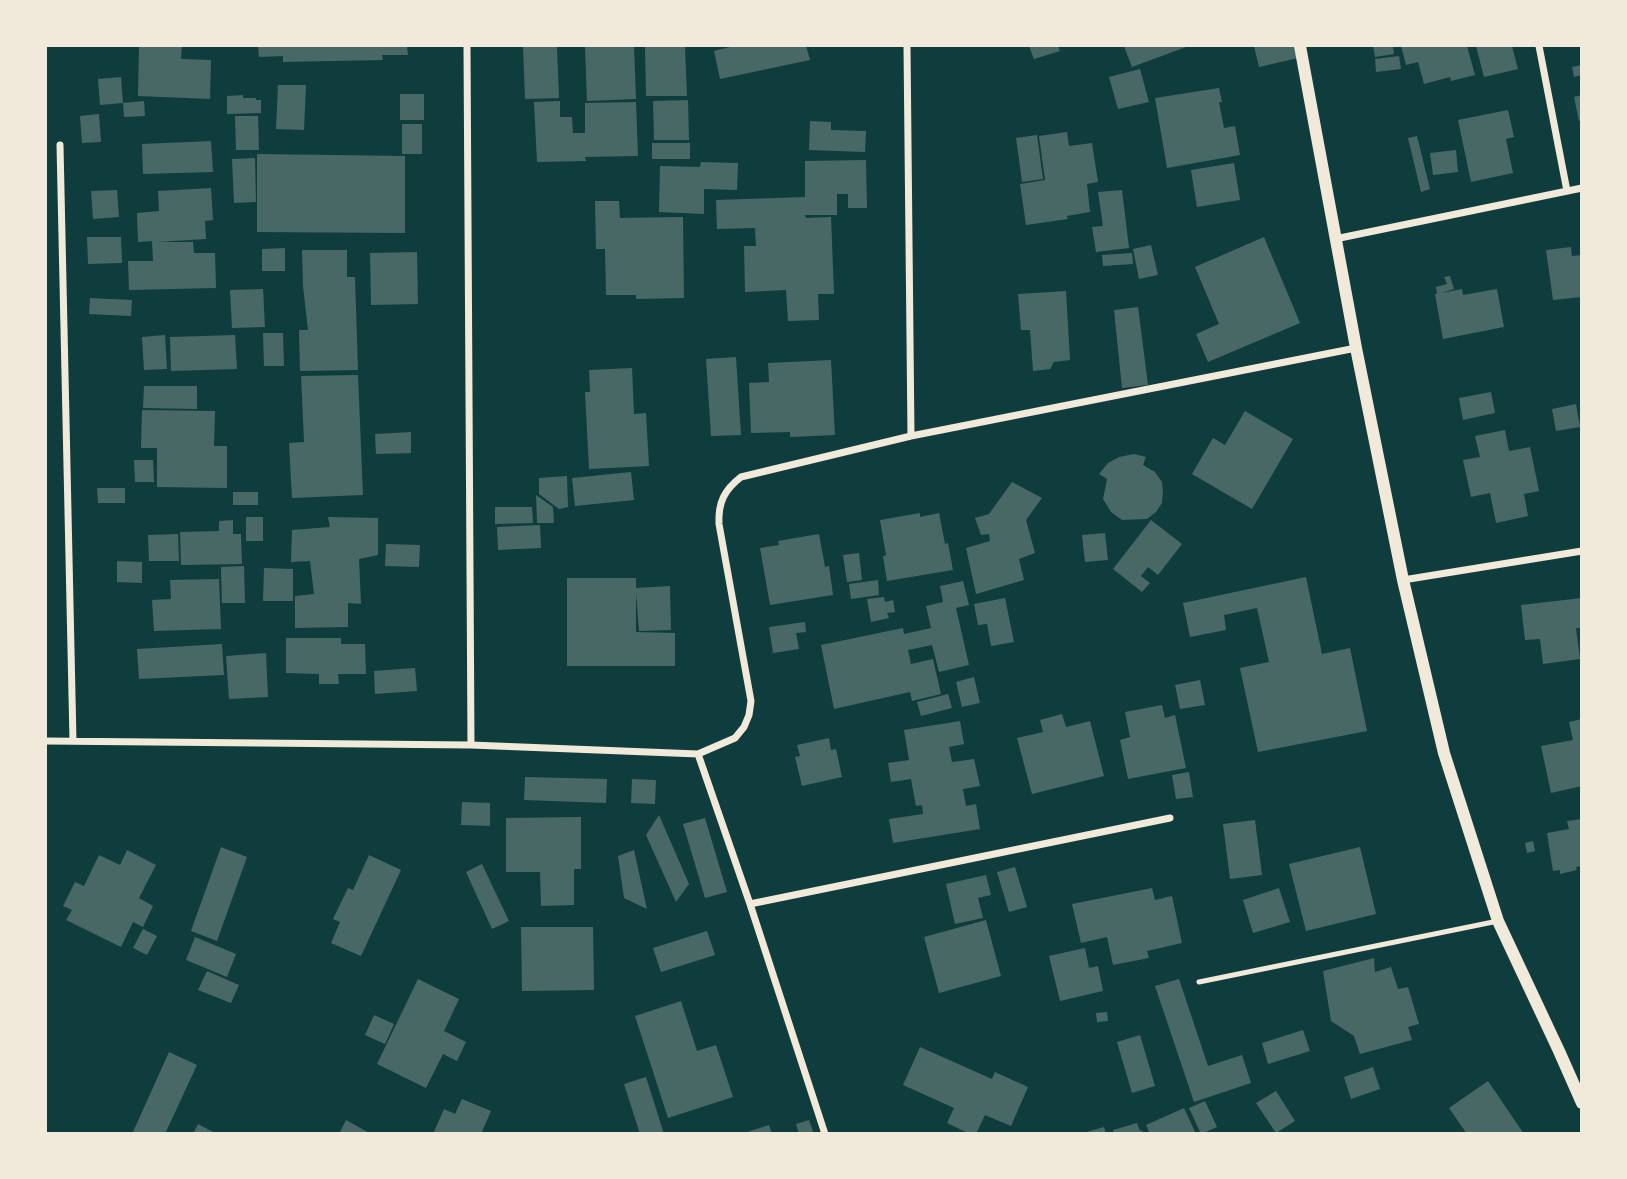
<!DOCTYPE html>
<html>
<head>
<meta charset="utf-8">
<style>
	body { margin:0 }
	#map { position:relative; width:1627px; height:1179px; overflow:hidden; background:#0f3d3e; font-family:Poppins,sans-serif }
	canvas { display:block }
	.frame { position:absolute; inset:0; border:47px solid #f1e9da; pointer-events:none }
</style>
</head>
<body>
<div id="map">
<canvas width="1627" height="1179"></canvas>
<div class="frame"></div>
</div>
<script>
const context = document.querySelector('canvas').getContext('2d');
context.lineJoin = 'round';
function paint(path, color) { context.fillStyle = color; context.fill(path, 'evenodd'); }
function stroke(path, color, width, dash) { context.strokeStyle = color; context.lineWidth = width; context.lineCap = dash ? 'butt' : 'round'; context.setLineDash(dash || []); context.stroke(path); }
paint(new Path2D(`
	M139 46H182L181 59 211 60 210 99 138 96Z
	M258 46H407L408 55H382L383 60 283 62V56L259 57Z
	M523 46H557L559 98 525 99Z
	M585 46H634L636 99 587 101Z
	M645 46H685L687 96H646Z
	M730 46H806L810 60 720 79 714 51 730 47Z
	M1029 46H1058L1060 51 1034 59Z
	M1124 46H1189L1132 67Z
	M1254 46H1295L1298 58 1259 67Z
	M1373 46H1393L1394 54 1375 57Z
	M1401 46H1467L1475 75 1451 81 1450 77 1424 84 1418 62 1406 65Z
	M1476 46H1512L1518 69 1484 77Z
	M1399 56 1401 69 1376 72 1375 59Z
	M1582 65V75L1574 77 1572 67Z
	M1140 69 1149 102 1118 109 1109 77Z
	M121 77 123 103 100 105 98 79Z
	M278 85H306L304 130 276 129Z
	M1219 88 1222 102H1219L1224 128 1235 126 1240 155 1167 168 1155 98Z
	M400 94H424V120H400Z
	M243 95V98H256V100H261V113L227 114V96Z
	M1582 95V121H1579L1574 97Z
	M688 100 689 140H654L653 101Z
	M144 101 145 116 124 117 123 103Z
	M560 101V117H572L573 133H585V103L636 102 638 156 585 157 586 161 537 162 534 102Z
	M1508 110 1514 137 1506 139 1513 173 1471 182 1458 120Z
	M99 114 101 142 82 143 80 116Z
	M235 116H258L259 150H236Z
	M810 121 831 122V130L866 131 865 152 809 150Z
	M402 124H422V154H402Z
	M1067 132 1069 146 1092 143 1098 182 1087 184 1090 212 1067 216 1068 219 1026 225 1020 184 1045 180 1039 136Z
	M1037 135 1043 179 1022 182 1016 138Z
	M1417 136 1430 189 1421 192 1408 138Z
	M211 141 213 172 143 174 142 144Z
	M652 143H690V159H652Z
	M1456 150 1458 172 1433 175 1430 153Z
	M257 154 405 156V233L257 232Z
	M255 158 256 202 234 203 232 159Z
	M866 160 867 208H848V194H837V215H805L806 218 831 217 834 294H818L819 320 788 321 786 290 745 292 744 246H756L755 228 717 229 716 200 805 197V161Z
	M701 162 738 163 737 190 704 189V214L659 212 660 166 700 167Z
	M1234 163 1240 200 1197 207 1191 170Z
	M211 188 213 220 205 221 206 239 157 242H193L194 253H215L216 288 129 290 128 261H153L152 241 138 242 137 213 159 211 158 191Z
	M117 190 119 217 93 219 91 191Z
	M1122 190 1129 248 1096 252 1092 227 1103 226 1098 192Z
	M595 201H619L620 218 683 217 684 298 636 299V295H606L605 249H596Z
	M87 237H121L122 263 88 264Z
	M1264 237 1300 323 1208 362 1196 334 1219 324 1195 267Z
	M1151 245 1158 275 1139 279 1133 249Z
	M1571 247 1572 256 1582 255V297L1553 300 1546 250Z
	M285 248V271H262V249Z
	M302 250H347V277H355L358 370 300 371 299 330H308L303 286Z
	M417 252 418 304 371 305 370 253Z
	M1132 253 1133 264 1103 266 1102 255Z
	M1450 276 1454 289 1441 293 1462 289 1463 295 1497 289 1504 327 1443 339 1435 294H1437L1436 287 1447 284 1444 277Z
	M263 289 265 327 232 328 230 290Z
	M1066 291 1070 360 1054 362 1050 369 1033 371 1030 330H1021L1018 294Z
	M90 298 132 300 131 316 89 314Z
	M1138 307 1148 385 1122 388 1114 310Z
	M263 333H283L284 366H264Z
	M165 335 167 369 144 370 142 337Z
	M235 335 237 369 171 371 170 337Z
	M736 357 741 435 711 436 706 359Z
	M831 360 835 435 790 437V432L751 433 749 383 769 382 768 363Z
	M632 368 634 414 646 413 649 466 589 469 585 392H590L589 370Z
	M358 375 363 495 292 498 289 443 304 442 301 376Z
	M144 386H197V409L143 408Z
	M1491 392 1495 413 1463 420 1459 398Z
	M1576 404 1580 427 1556 431 1552 409Z
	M142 410 215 411 214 446H227V488L157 487V448H141Z
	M1245 411 1293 439 1252 509 1192 474 1213 438 1225 445Z
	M1505 430 1509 451 1530 447 1539 491 1524 494 1528 516 1496 523 1490 493 1471 497 1463 460 1480 457 1475 436Z
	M411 432V453L376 454 375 434Z
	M1134 454 1146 457 1143 465 1155 472 1162 482 1163 491 1162 503 1156 512 1147 519 1122 520 1111 512 1103 499 1107 479 1099 474 1108 463 1119 457Z
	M134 460H153L154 482H135Z
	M631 472 634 500 575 506 572 478Z
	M567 476 568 507 559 509 539 494V478Z
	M1012 482 1042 498 1026 520 1035 553 1019 559 1024 580 976 594 966 548 990 541 989 534 981 535 975 518 989 514Z
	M97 488H125V503H98Z
	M233 492H258V505H233Z
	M536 495 553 507 554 523H537Z
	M495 507H532L533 523 495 524Z
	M920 513V517L939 513 945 544 948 543 953 570 887 581 883 556 886 555 880 520Z
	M246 517H263V541H246Z
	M328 517 378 518V555L359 559 361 604 348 603V627L295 628V596L314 594 310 561 291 562 292 530 330 527Z
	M233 520V534H241L242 564 181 565 180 532 219 531V521Z
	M1151 520 1182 544 1158 575 1148 567 1141 576 1150 583 1142 592 1113 569Z
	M540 525 541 548 498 550 497 527Z
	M1105 533 1108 560 1085 562 1082 535Z
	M178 534 179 561H149L148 535Z
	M819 534 825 567 829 566 833 595 770 605 760 548 779 545 778 541Z
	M386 544 420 545 419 567 385 566Z
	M859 553 862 580 847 582 843 555Z
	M117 561 142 562V583L117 582Z
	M244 566 245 603H222L221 567Z
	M264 568 293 569V601H263Z
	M1306 577 1322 654 1350 648 1367 731 1258 752 1240 668 1269 662 1257 608 1224 615 1226 630 1190 637 1183 603Z
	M567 578H636V588L670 586 671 630 639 631 636 592V632L675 633V666H567Z
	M219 579 221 629 154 631 152 600 171 599 170 580Z
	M878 580 879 595 851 599 849 584Z
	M963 581 969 605 956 608 969 665 939 672 932 645 908 650 911 664 933 659 941 694 912 701 910 692 834 709 821 645 903 628 904 634 931 628 926 606 943 602 940 586Z
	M884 597 885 602 893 600 895 612 887 613 889 618 871 622 867 599Z
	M1005 598 1014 642 991 646 987 624 978 625 974 604Z
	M1582 598V628H1576L1580 659 1543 664 1540 639 1525 640 1521 605Z
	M805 622 806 632 796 633 799 649 773 653 769 627Z
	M286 638H341V644H365L366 674H338L339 684H319V674L286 673Z
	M222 644 224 675 139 679 137 649Z
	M266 653 268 697 229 699 226 656Z
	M415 668 417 691 375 694 374 671Z
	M974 677 980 703 962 707 956 682Z
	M1200 680 1205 705 1180 709 1175 685Z
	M948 694 952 708 921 716 917 702Z
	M1162 705 1165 718 1175 715 1186 768 1128 779 1120 740 1130 737 1125 712Z
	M1062 714 1066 727 1090 721 1104 776 1032 794 1017 738 1043 732 1040 720Z
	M1582 719V786L1551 793 1541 746 1573 740 1569 722Z
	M960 721 964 744 949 747 952 762 974 759 980 786 963 789 966 806 976 804 980 829 893 843 889 819 923 814 922 805 916 806 911 779 891 782 888 763 909 760 904 730Z
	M829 738 831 750 836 749 842 777 802 786 795 757 800 756 797 745Z
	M1189 772 1193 797 1176 799 1172 775Z
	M525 777 607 779 606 803 524 800Z
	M632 779 656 780 655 804 631 803Z
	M462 802 490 803V826L461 825Z
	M659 815 689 884 676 902 646 835Z
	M581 817V869H574V905L541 906 540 872H506V818Z
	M705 818 727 892 705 898 683 824Z
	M1582 819V866L1576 867 1577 870 1560 874V870L1553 871 1547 833 1569 829 1567 821Z
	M1255 820 1262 875 1230 879 1223 824Z
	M1533 841 1535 851 1527 853 1525 843Z
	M221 847 247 857 217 941 191 931Z
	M1360 847 1376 914 1306 931 1289 864Z
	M127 850 156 865 139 898 153 906 143 927 133 922 121 947 66 920 72 910 63 906 75 882 84 886 99 855 120 865Z
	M634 850 647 909 624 898 618 856Z
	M369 855 401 870 361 956 331 943 340 922 333 919 348 888 353 890Z
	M482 864 509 921 492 929 466 872Z
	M1015 867 1027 907 1009 912 997 872Z
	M986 875 991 895 978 898 983 918 955 924 946 884Z
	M1152 888 1155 900 1172 896 1182 943 1147 951 1149 958 1113 965 1107 937 1081 943 1072 904Z
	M1279 888 1290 922 1253 933 1243 900Z
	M986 920 1001 976 939 993 924 937Z
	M521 927H593L594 990 522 991Z
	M143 929 157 936 147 955 133 948Z
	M707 931 715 955 661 972 653 948Z
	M195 937 236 954 227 977 186 960Z
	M1085 948 1089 968 1098 966 1103 991 1060 1001 1049 956Z
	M1374 958 1375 972 1391 967 1398 989 1408 987 1419 1024 1408 1027 1412 1040 1360 1054 1354 1036 1331 1021 1323 971Z
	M207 971 239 985 231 1003 198 990Z
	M418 979 459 999 444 1031 466 1042 457 1061 443 1054 426 1088 377 1064Z
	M1179 979 1208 1066 1242 1055 1251 1083 1194 1102 1155 986Z
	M681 1001 697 1051 716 1045 733 1097 668 1118 635 1016Z
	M1107 1012 1108 1021 1097 1022 1096 1013Z
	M374 1015 394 1024 385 1044 365 1035Z
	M1303 1030 1310 1051 1268 1064 1262 1043Z
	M1140 1035 1155 1086 1132 1093 1117 1042Z
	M920 1047 992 1079 995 1072 1028 1087 1011 1126 985 1115 976 1134H970L947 1123 954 1108 903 1085Z
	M169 1052 197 1065 165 1134H135L133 1132Z
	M1373 1067 1380 1089 1351 1099 1344 1077Z
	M646 1077 664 1134H640L624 1084Z
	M1488 1081 1524 1134H1467L1449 1108Z
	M1276 1091 1295 1121 1276 1133 1256 1103Z
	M462 1099 491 1111 481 1134H433L444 1109 455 1114Z
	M1205 1101 1217 1127 1201 1134 1189 1108Z
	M1184 1108 1196 1134H1150L1146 1125Z
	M346 1120 371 1134H339Z
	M809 1120 814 1134H799L796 1124Z
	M1137 1123 1140 1131 1142 1130 1143 1134H1114L1113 1130Z
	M198 1124 217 1134H193Z
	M769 1125 772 1134H744V1133Z
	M1104 1127 1106 1134H1083V1133Z`), '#486865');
stroke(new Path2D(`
	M1199 982 1498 921`), '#f1e9da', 5);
stroke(new Path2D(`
	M467 46 471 745
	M907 46 911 436
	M1539 46 1567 191
	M60 145 73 741
	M1335 239 1582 188
	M1403 580 1582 551
	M46 741 471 745 698 754 735 738 744 727 749 715 751 701 719 524C718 503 724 490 741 477L911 436 1356 348
	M698 754 750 904 825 1134
	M750 904 1170 818`), '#f1e9da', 7);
stroke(new Path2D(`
	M1300 46 1356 348 1403 580 1444 753 1498 921 1559 1051 1582 1103`), '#f1e9da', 12);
</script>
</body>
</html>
